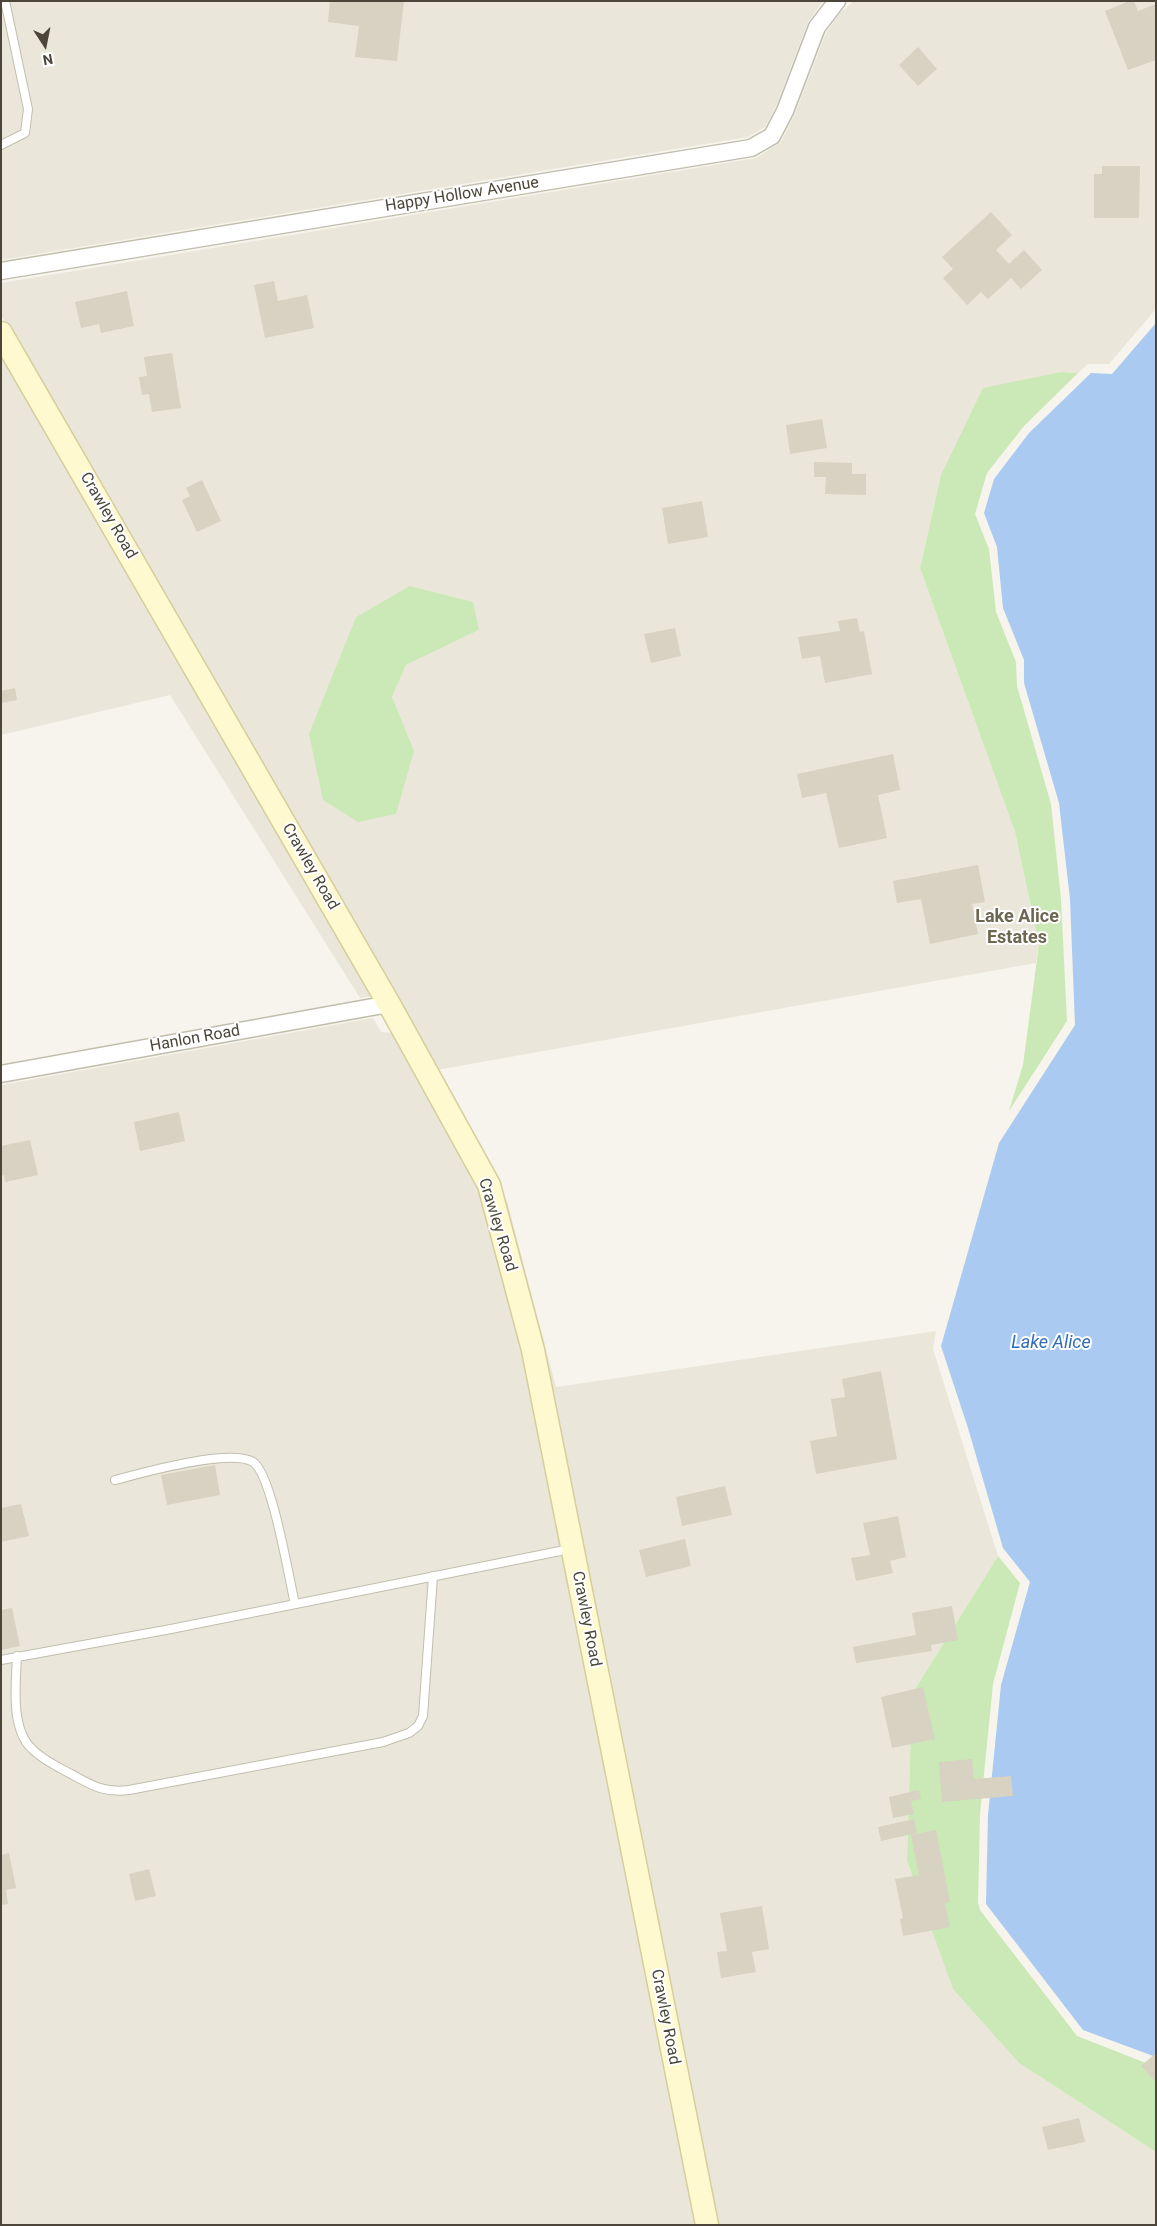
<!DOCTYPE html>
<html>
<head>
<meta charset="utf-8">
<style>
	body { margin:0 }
	#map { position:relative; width:1157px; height:2226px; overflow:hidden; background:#f6f4ec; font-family:Roboto,sans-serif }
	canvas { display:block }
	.frame { position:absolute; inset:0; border:2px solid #4b4639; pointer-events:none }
	.north { position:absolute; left:20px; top:20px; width:50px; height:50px; -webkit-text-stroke:4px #fff; paint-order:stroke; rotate:169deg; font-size:14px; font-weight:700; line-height:20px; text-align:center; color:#4b4639 }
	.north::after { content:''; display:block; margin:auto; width:18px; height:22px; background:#4b4639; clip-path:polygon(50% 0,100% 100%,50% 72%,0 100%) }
</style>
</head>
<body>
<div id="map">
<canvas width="1157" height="2226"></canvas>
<div class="frame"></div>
<div class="north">N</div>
</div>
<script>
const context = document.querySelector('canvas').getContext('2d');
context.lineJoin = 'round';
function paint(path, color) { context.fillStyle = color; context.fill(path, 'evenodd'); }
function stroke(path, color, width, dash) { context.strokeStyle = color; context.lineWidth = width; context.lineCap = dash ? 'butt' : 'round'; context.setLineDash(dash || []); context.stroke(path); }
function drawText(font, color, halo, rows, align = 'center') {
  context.font = font + ' Roboto,sans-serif'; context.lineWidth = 4; context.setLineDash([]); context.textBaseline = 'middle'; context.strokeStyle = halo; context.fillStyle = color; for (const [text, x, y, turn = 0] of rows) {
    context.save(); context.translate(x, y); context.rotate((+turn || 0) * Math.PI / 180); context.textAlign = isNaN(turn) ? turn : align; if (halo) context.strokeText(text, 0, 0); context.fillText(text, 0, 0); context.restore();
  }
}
paint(new Path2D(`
	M1 1H823L808 22 776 106 765 127 748 137 1 260Z
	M854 1H1156V309L1109 364H1088L1078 373 1060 372 941 475 920 568 1015 832 1039 944 1036 963 437 1070 398 1001 397 992H394L13 332 1 316V283L756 158 781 142 794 116 826 33 840 13ZM356 617 479 630 406 665 392 697 336 670Z
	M1 351 373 996 360 998 170 695 1 735Z
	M373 1018 381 1032 394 1033 480 1189 523 1352 697 2225H1V1085Z
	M501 1189 507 1201 556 1387 936 1331 933 1349 998 1556 912 1694 907 1861 954 1989 1019 2063 1156 2152V2225H717Z`), '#eae7da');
paint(new Path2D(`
	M1061 372 1078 373 1024 426 987 473 975 514 989 549 996 612 1016 662 1017 686 1051 804 1061 899 1067 1021 1009 1111 1023 1065 1039 944 1015 832 920 568 941 475 983 388Z
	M410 586 473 602 479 630 406 665 392 697 414 751 396 814 358 822 323 800 309 734 356 617Z
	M998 1556 1020 1583 993 1684 980 1814 978 1903 980 1910 1077 2036 1156 2067V2152L1019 2063 953 1989 907 1861 912 1694Z`), '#cbe9b6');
paint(new Path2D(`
	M1156 323V2057L1083 2030 986 1904 988 1815 1001 1685 1030 1582 1003 1548 968 1428 941 1346 999 1143 1075 1025 1070 899 1059 803 1024 683V660L1003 608 997 547 984 513 994 479 1029 433 1091 373 1112 374Z`), '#aacaf1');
paint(new Path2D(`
	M330 1H404L397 61 355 57 359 26 328 22Z
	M1130 1H1134L1138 11 1156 4V60L1128 70 1105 11Z
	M918 47 937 69 918 86 899 65Z
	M1102 166H1140L1139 218H1094V174H1102Z
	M991 212 1012 235 996 250 1009 264 1024 250 1042 270 1021 289 1011 278 988 299 981 292 967 305 943 278 953 269 942 257Z
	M274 281 278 301 307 295 314 328 265 338 254 285Z
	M127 291 134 326 101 333 99 324 81 328 75 302Z
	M172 353 181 408 152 412 149 394 142 395 139 377 147 376 144 357Z
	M822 419 827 448 790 454 786 425Z
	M814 462 852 463V474H866V495L825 494 826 477H814Z
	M202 480 221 521 197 532 182 500 190 496 186 488Z
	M702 501 708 537 668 544 662 508Z
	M857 618 860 632 864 631 872 674 825 683 820 656 802 659 798 637 840 631 838 621Z
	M675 628 681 656 651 663 644 634Z
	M15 688 17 700 1 703V691Z
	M893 754 900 790 878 795 887 838 839 848 826 793 802 798 797 774Z
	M978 865 985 902 972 904 978 934 930 944 921 899 897 903 893 881Z
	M179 1112 185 1141 140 1151 134 1122Z
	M30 1140 38 1175 5 1182 4 1175 1 1176V1146Z
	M881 1371 897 1459 816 1474 810 1441 837 1436 831 1399 845 1397 842 1379Z
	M215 1465 220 1495 167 1505 161 1475Z
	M725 1486 732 1515 682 1526 676 1497Z
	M21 1504 29 1536 1 1542V1508Z
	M898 1516 906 1557 890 1561 893 1573 856 1581 851 1558 870 1555 863 1523Z
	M685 1539 691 1566 646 1577 639 1550Z
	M952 1606 958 1640 931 1645 932 1651 856 1663 853 1647 916 1635 912 1613Z
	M12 1608 20 1646 1 1650V1610Z
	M923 1687 935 1739 892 1748 881 1697Z
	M972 1759 974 1779 1011 1776 1013 1796 942 1802 939 1762Z
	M919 1790 921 1799 911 1801 914 1814 893 1818 889 1797Z
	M914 1819 917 1833 881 1841 878 1827Z
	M936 1830 950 1902 945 1903 950 1927 903 1936 900 1919 903 1918 895 1879 919 1875 911 1835Z
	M9 1853 16 1888 6 1890 8 1904 1 1905V1855Z
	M149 1869 156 1896 135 1901 129 1874Z
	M762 1906 769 1949 752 1952 756 1972 721 1978 717 1952 727 1951 720 1913Z
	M1156 2053V2082L1141 2066Z
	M1079 2118 1085 2142 1048 2150 1042 2127Z`), '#d7d2c1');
const lane = new Path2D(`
	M1 145 25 133 28 109 5 1
	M115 1480C142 1473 230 1448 253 1462 272 1474 289 1579 295 1604
	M17 1656C16 1684 10 1728 32 1749 43 1760 58 1767 71 1774 93 1786 104 1793 129 1790L383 1742 409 1733 418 1726 423 1716 433 1576
	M1 1660 171 1629 570 1549`);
const street = new Path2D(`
	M1 271 751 148 772 136 785 111 817 27 837 1
	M1 1074 389 1004`);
const secondary = new Path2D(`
	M1 333 389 1004 489 1185 533 1350 707 2225`);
stroke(lane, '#c2beae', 10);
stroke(street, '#c2beae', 19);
stroke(secondary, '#d5ce9c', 25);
stroke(lane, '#fff', 8);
stroke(street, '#fff', 16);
stroke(secondary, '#fef9ce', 22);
drawText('16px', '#4b4639', '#fff', [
	["Happy Hollow Avenue",462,195,-9],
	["Crawley Road",108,516,60],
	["Crawley Road",310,867,60],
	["Hanlon Road",195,1039,-10],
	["Crawley Road",497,1225,73],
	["Crawley Road",586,1619,79],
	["Crawley Road",665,2017,79]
]);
drawText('bold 18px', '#6d6650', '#fff', [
	["Lake Alice",1017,917],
	["Estates",1017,938]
]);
drawText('italic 18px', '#326cb7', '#fff', [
	["Lake Alice",1051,1343]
]);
</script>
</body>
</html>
